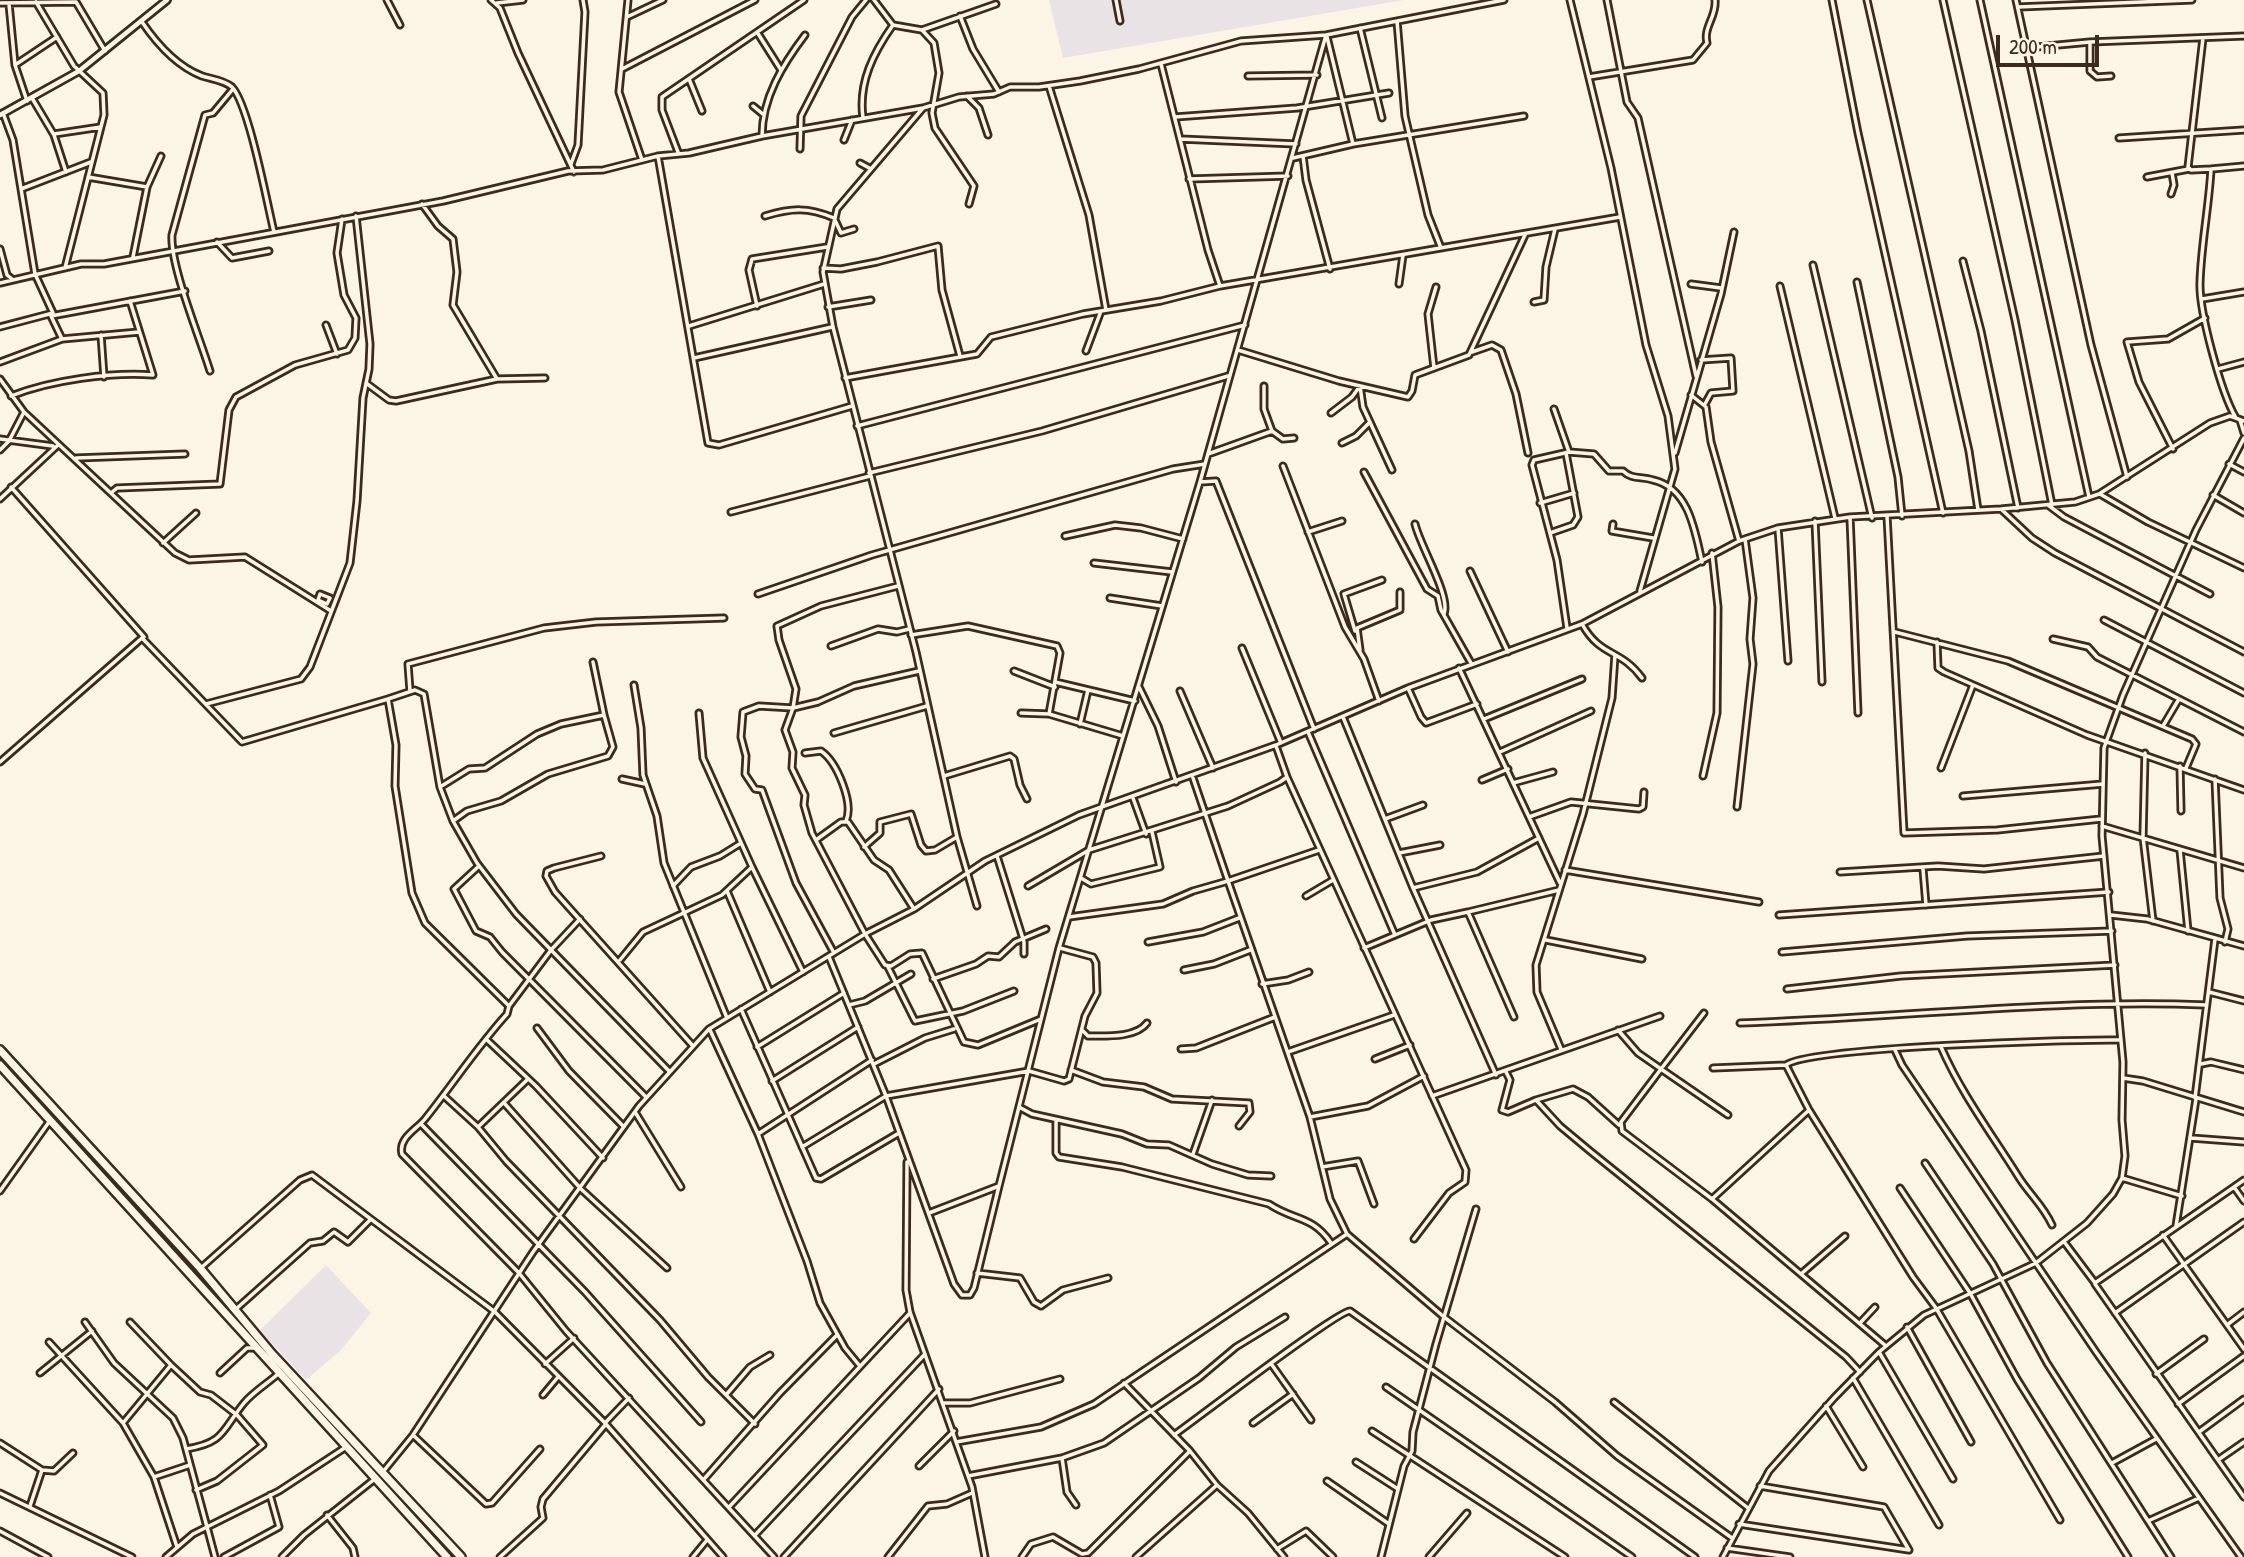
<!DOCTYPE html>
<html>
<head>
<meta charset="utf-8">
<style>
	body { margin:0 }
	#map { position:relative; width:2244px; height:1557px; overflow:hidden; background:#fcf5e5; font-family:"Patrick Hand",sans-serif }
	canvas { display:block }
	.scale { position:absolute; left:1996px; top:35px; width:103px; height:32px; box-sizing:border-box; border:4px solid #3b2a1e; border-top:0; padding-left:9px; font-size:21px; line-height:24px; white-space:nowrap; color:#3b2a1e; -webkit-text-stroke:5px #fcf5e5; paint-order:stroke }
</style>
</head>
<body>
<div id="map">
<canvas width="2244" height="1557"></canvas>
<div class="scale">200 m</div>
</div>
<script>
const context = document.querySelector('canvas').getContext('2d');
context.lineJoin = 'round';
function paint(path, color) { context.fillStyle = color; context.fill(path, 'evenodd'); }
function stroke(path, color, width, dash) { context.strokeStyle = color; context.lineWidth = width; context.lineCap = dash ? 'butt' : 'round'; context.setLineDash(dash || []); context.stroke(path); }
paint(new Path2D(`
	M1049 0H1404L1063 58Z
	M326 1265 371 1313 341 1350 306 1380 260 1330Z`), '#eae3e6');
const street = new Path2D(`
	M387 0 400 25
	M491 0 500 8 518 53 574 172
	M628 0 619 92 642 160
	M874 0 893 25 922 30 934 43 939 73 932 113 935 128 974 186 969 204
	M1116 0 1120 21
	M1570 0 1611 168 1646 345 1668 416 1675 469 1640 591
	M1607 0 1627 102 1638 118 1696 376
	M1832 0 1858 133 1943 513
	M1867 0 1969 451 1978 510
	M1943 0 2015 320 2052 505
	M1980 0 2089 497
	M2016 0 2091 345 2127 477
	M36 2 74 66 103 93 104 115 65 268
	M0 3 76 2 105 51
	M497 3 523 0
	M9 4 15 65 27 101
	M2018 7 2192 0
	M960 16 973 49 999 92
	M627 17 663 0
	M1397 21 1405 116 1428 215 1441 248
	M142 22C157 44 176 66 202 76 211 79 224 80 232 87 249 105 267 203 274 232
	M1360 28 1382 118
	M922 30 996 4
	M757 32 781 70
	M1327 37 1353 144
	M2203 38 2188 167 2191 170 2211 169
	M2026 48 2090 42
	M1161 64 1208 250 1220 286 1620 217
	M15 65 57 37
	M622 69 755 0
	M1248 76 1317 75
	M2111 76 2097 77 2090 71V42L2244 36
	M1589 77 1693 60 1707 43C1703 27 1717 16 1715 0
	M689 79 702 111
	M1049 86 1089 215 1106 310
	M967 96 979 108 988 135
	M32 98 54 135 66 172
	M753 106 764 115
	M923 108 837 209 823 272 833 327 916 652 957 837 977 906
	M1175 117 1297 108 1389 93
	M863 118C858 82 874 52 893 25
	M54 134 101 127
	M762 136C762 98 783 64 805 35
	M2119 138 2244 130
	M1180 139 1296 144
	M844 140 852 120
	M800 149 801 116 852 17 866 0
	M678 152 662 110V97L804 0
	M658 156 708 443 719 445 852 406
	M1303 156 1306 180 1330 269
	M1293 158 1353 144 1524 116
	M860 163 871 169
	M571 164 578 145 585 12 583 0
	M88 177 147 187
	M2147 177 2189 169
	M1189 179 1288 176
	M21 189 91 162
	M2171 194 2174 185 2172 173
	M422 204 438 226 453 239 457 272 453 305 497 379
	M765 216C792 208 808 207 834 218L841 233 854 229
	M217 242 232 258 269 251
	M0 249 7 275 12 279
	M133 257 147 187 161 156
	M1963 261 1981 331 2018 508
	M1813 265 1872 518
	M823 268 841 269 877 262 938 246 942 290 960 356
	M1857 282 1898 477 1902 516
	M0 283 81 264H104L443 201 568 171 603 170 658 156 689 153 762 136 923 108 959 97 994 94 1010 87H1039L1080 81 1139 69 1241 41 1326 35 1504 0
	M1399 284 1403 255
	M1691 284 1721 288
	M1780 286 1835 518
	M2202 299 2244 292
	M1534 302 1544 300 1546 267 1555 229
	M757 306 749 270 752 259 827 247
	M828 307 871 300
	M326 325 337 354
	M689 326 824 284
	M0 327 53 313 35 274 13 140 3 113
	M101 335 104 377
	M62 339 51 316 185 291
	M1238 350 1339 381 1408 397 1412 391 1415 375 1469 355 1525 235
	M1086 351 1101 311
	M1472 352 1492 345 1501 350 1516 394 1528 453
	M694 358 832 327
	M1701 360 1731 358 1733 391 1711 393 1705 404
	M0 362 62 339 139 332
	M1434 368 1428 314 1436 287
	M2218 369 2244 362
	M210 371C200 338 170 266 172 235L205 115 213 113 233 89
	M845 378 977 354 991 337 1083 314 1161 301 1220 286
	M0 379 24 412 175 553 189 560 245 557 331 611
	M366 383 389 400 396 401 497 379 545 378
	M1264 386V409L1272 431
	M1691 395 1706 407 1711 442 1739 541
	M11 396C51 380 111 372 153 375L130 301
	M1554 409 1569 452
	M1331 413 1352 397 1360 386 1363 407 1392 470
	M2236 418C2221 393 2199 311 2200 283 2201 245 2209 207 2211 169L2244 166
	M2240 420 2244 433
	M857 426 1245 325
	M0 439 53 446
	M1342 443 1356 436 1370 422
	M2173 449 2139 382 2127 342 2168 339 2205 318
	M0 450 9 441 24 412
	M1675 453 1721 294 1734 232
	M1208 454 1272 431 1283 439 1294 438
	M76 458 185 454
	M2229 464 2244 472
	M1283 466 1345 627 1364 659 1379 701
	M1364 472 1427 589 1438 596 1441 610 1471 663
	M869 473 1042 431 1228 376
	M1200 482 1216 481 1314 729
	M11 487 144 637
	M111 493 117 488 220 484 229 410 236 397 295 365 348 350 355 338 356 318 344 295 337 253 342 219
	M2100 494 2148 522 2244 568
	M2213 495 2244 513
	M0 499 58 445
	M1540 503 1574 493
	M2048 505 2064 517 2210 594
	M2001 509 2032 538 2055 553 2244 652
	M731 512 870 476
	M1887 516 1904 833 1997 830 2101 819
	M1850 517 1858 713
	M1815 521 1822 682
	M1415 524C1420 546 1451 596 1444 614
	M1613 524 1612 531 1653 538
	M1778 528 1788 661
	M1308 532 1342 521
	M1550 533 1573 525 1578 517 1566 453
	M1065 536 1115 525 1141 528 1183 539
	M163 543 196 513
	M1094 563 1172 572
	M1470 571 1508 652
	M320 594 330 598 327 604 318 600Z
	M758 594 872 555 1173 469 1205 464
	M1110 598 1162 606
	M2104 620 2244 693
	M1582 624C1601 658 1620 648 1642 678
	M1567 628 1557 560 1532 465 1534 460 1569 452 1594 454 1609 471H1623C1632 480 1641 476 1653 480 1689 488 1695 531 1702 562
	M1355 631 1344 594 1382 580
	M1895 632 2008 661 2192 739 2196 744 2186 768
	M911 635 968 626 1057 646 1060 653 1049 714
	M2053 639 2088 647 2097 657 2244 732
	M1937 642 1938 668 1944 672 2087 735 2244 790
	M831 646 878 629 897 632 909 629
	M1242 648 1281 743
	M1360 650 1357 628 1400 610V592
	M1459 668 1560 883
	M919 671 854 686 818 702 793 708 785 730 793 752 792 768 805 795 804 805 812 833 865 934 885 965 891 966 910 954 922 953 964 1042 978 1045 1041 1019
	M1014 671 1055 687
	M1055 682 1135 701
	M634 685 641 728 643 775 657 816 664 863 727 1018
	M1139 687 1158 726 1176 782
	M1408 688 1421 717 1426 723 1477 704
	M410 691 408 664 544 628 596 622 724 618
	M1180 691 1213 768
	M388 699 415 690 424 694 440 787 453 821 477 863 516 914 669 1071
	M206 704 301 679 310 667 350 563 357 501 363 398 369 369 370 344 356 216
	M699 713 703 758 752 867
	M1021 713 1049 714 1123 736
	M1343 717 1413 888 1496 1075
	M1484 719 1582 679
	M1080 724 1088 690
	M2163 726 2179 699
	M1308 732 1395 935
	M834 733 927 706
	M1500 752 1591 711
	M805 753 821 751C837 762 854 803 846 821
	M2145 753 2143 837 2153 921
	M0 762 142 638 242 742 388 699 396 745 395 786 412 893 425 923 509 1006 507 1014C477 1047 453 1084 425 1119 416 1130 398 1138 402 1154L519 1273 566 1331 774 1557
	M2180 766 2181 811
	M1941 768 1973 685
	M944 776 1010 756 1014 759 1020 785 1027 799
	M1703 776 1717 713 1718 607 1712 553
	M1287 777 1466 1170 1465 1182 1449 1193 1414 1239
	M622 779 645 784
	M2215 779 2220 898 2228 929 2225 942
	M1482 780 1508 769
	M1513 783 1553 772
	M440 787 469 769 485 768 537 734 561 724 604 715 593 662
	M1963 796 2103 784
	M1133 798 1146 834
	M1737 807 1753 664 1750 639 1753 598 1745 539
	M1529 817 1571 802 1639 809 1643 807 1644 792
	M1385 819 1423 805
	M453 821 467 811 501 801 548 774 608 756 613 747 604 715
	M2102 826 2244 868
	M816 840 841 822H848L874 860 889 870 914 909
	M864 847 880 833V822L911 814 921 845 926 851 935 850 957 837
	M1319 850 1228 881 1310 1117 1330 1199 1347 1234 1444 1317 1555 1402 1617 1456 1732 1538
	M2180 850 2188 931
	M1399 853 1440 845
	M601 856 554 868 547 871 546 876 555 892 693 1046
	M997 856 1024 942V954
	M479 866 454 889 476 931 490 937 502 952 646 1097
	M1923 869 1926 905
	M1565 870 1759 902
	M1840 872 1938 866 1984 869 2104 856
	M1081 878 1091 884 1160 867 1152 832
	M673 886 691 867 720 856 741 843
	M1028 886 1089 850 1228 806 1280 782 1287 777 1276 746
	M1413 888 1477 872 1539 838
	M727 891 770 992
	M1306 896 1333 880
	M1468 912 1559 890
	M1779 915 2109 892
	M2111 915 2147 919 2244 946
	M1069 917 1163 904 1193 891 1228 881 1193 778
	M1546 940 1642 959
	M1148 942 1203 932 1239 918
	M1364 948 1431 920 1468 912 1514 1017
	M1782 952 1967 936 2112 931
	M834 953 796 883 762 790 755 789 745 774 746 756 741 737 743 712 759 706 793 708 796 689 779 640 777 626 821 606 898 586
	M829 957 886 1096 954 1284 962 1295H970L974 1288 999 1186
	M620 960 643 932 722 895 752 867 803 972
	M888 967 915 1021 963 1011 1014 991
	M1184 970 1214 964 1250 950
	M933 979 976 964 988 956 999 957 1015 942 1046 929
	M1262 984 1288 980 1309 972
	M1787 989 1901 976 2115 965
	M2209 992 2244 1001
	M849 1005 865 1001 911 974
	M509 1006 551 950 580 919
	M741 1009 816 1178 821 1179 899 1133
	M1704 1013 1661 1069 1728 1115
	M1740 1023C1895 1018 2050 999 2206 1005
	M537 1028 569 1071 624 1127
	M710 1030 758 1134 807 1261 820 1303 845 1348 859 1365
	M1082 1030 1088 1036C1106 1036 1136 1038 1147 1023
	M1618 1030 1638 1053 1661 1069 1621 1122 1622 1131 1712 1199 1886 1346
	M486 1039 536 1086 603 1158
	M757 1047 844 993
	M1941 1047C1961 1093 1991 1133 2018 1176 2029 1194 2043 1205 2052 1225
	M1181 1049 1196 1048 1275 1017
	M1561 1049 1537 992 1536 965 1583 814 1612 698 1615 655
	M1895 1050 1902 1065 2096 1352 2241 1557
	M1288 1052 1394 1015
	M1375 1059 1410 1045
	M874 1064 925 1038 954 1029
	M2201 1064 2211 1062 2244 1070
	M1713 1068 1786 1065
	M1071 1070 1103 1082 1144 1087 1172 1099 1249 1103 1250 1112 1239 1126
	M1506 1072 1510 1080 1502 1110 1508 1112 1536 1100 1560 1126 1590 1151 1846 1357 1860 1372
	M2123 1078 2143 1081 2244 1112
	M772 1081 858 1027
	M444 1096 478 1127 506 1161 660 1320 708 1377 755 1424
	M1432 1096 1660 1016
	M2195 1098 2215 939
	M1536 1100 1573 1089 1588 1097 1619 1125
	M505 1104 581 1189 667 1268
	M1019 1107 1032 1114 1122 1134 1147 1144 1169 1145 1212 1164 1248 1175 1271 1176
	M635 1112 681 1187
	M1310 1117 1368 1106 1424 1076
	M1056 1121V1153L1059 1157 1122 1167 1269 1204C1294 1221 1312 1215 1331 1243
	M421 1124 585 1292 701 1422
	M478 1127 528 1079
	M758 1134 872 1060
	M2191 1138 2244 1142
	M802 1147 886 1096 1029 1071 1064 1081 1069 1079 1085 1016 1097 993 1096 963 1093 957 1060 948
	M1193 1154 1212 1100
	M907 1162 906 1290 910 1312 972 1487 985 1557
	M1925 1163 1993 1264 2047 1363 2171 1557
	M1322 1167 1358 1161 1374 1204
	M2122 1178 2182 1196
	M2234 1187 2244 1180
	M1900 1188 1970 1293 2017 1379 2128 1557
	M0 1191 49 1122
	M1712 1199 1808 1111
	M929 1213 999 1186 1059 948 1200 482 1326 35
	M2176 1226 2196 1099
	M2163 1235 2244 1349
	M2065 1243 2095 1283 2234 1187 2244 1201
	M202 1267 300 1180 312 1175 495 1312 605 1423 723 1557
	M977 1273 1020 1278 1034 1302 1041 1306 1063 1290 1108 1278
	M1801 1274 1845 1236
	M2095 1284 2218 1460
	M236 1309 310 1243 323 1241 334 1232 348 1242 370 1220
	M2115 1313 2244 1222
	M85 1322 114 1363 173 1418 183 1438 207 1527 279 1491 346 1447
	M1861 1322 1875 1307
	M2227 1325 2244 1312
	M1907 1327 1971 1442
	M49 1342 123 1423 154 1477 177 1547
	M1879 1352 1953 1479
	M545 1364 574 1338
	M171 1365 200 1392 211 1395 237 1415 263 1445 217 1481 196 1490
	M1272 1365 1311 1420
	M40 1373 92 1331
	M220 1373 247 1348H254
	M2156 1374 2204 1339
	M1853 1378 1939 1525
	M1124 1383 1190 1451 1217 1485 1248 1513 1284 1557
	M1386 1387 1632 1557
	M543 1395 558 1377
	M726 1395 750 1367 770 1355
	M1614 1402 1748 1508
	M944 1403H970L1060 1379
	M2178 1404 2244 1356
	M1826 1406 1863 1467
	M123 1423 171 1365 130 1322
	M605 1423 629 1398
	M1253 1423 1293 1394
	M1372 1431 1565 1557
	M2199 1432 2244 1399
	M413 1435 486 1504 492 1503 540 1449
	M1174 1435C1198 1418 1337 1311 1350 1311L1695 1557
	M956 1442 1041 1427 1094 1404 1347 1234
	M2244 1442 2218 1460 2244 1497
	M0 1443 42 1470 30 1506
	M186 1449C225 1443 222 1430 244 1403 253 1392 268 1383 278 1374
	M1062 1458 1067 1492 1076 1505
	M1356 1462 1398 1489
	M2112 1463 2156 1439
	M919 1466 954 1431
	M42 1470 54 1471 73 1453
	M382 1473 413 1435 533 1252 639 1106 709 1029 865 934 914 909 985 861 1079 815 1276 745 1408 688 1582 624 1739 541 1778 528 1850 517 2001 509 2075 502 2099 494 2210 423 2230 416 2244 421
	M968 1476 1062 1458 1104 1443 1199 1378 1236 1347 1285 1317
	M154 1477 190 1465
	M705 1478 780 1393 837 1335
	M1327 1481 1389 1524
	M0 1493 132 1557
	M730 1506 910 1313
	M327 1515 353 1548 355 1557
	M2060 1520 1936 1308 1913 1277 1809 1110 1786 1065C1809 1047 2076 1039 2121 1040
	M2148 1521 2199 1498
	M1739 1524 1909 1550 1884 1507 1760 1486
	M0 1531 48 1557
	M756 1534 925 1354
	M1727 1548 1790 1557
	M1277 1549 1306 1531 1333 1557
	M166 1557 193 1534 207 1527 215 1557
	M224 1557 279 1527 270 1495
	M282 1557 304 1535 376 1478
	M500 1557 543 1518 541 1507 543 1499 606 1424
	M693 1557 707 1540
	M784 1557 939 1389
	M888 1557 928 1506 947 1504 972 1493
	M1022 1557 1031 1544 1053 1537 1082 1554 1088 1553 1190 1451
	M1136 1557 1217 1485
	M1381 1557 1404 1466 1412 1451 1413 1432 1436 1344 1476 1209
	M1429 1557 1467 1513
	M1723 1557 1769 1471 1834 1398 1879 1352 1924 1315 2036 1263 2087 1223 2113 1194 2122 1178 2125 1156 2122 1120 2123 1062 2102 836 2104 748 2123 695 2196 530 2244 438`);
const secondary = new Path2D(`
	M0 115 79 71 167 0`);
const highway = new Path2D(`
	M0 1050 200 1268 272 1354 461 1557
	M0 1065 447 1557`);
stroke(street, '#3b2a1e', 9);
stroke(secondary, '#3b2a1e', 10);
stroke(highway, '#3b2a1e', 12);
stroke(street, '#fcf5e5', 3.5);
stroke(secondary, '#fcf5e5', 4.5);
stroke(highway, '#fcf5e5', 7);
</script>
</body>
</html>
